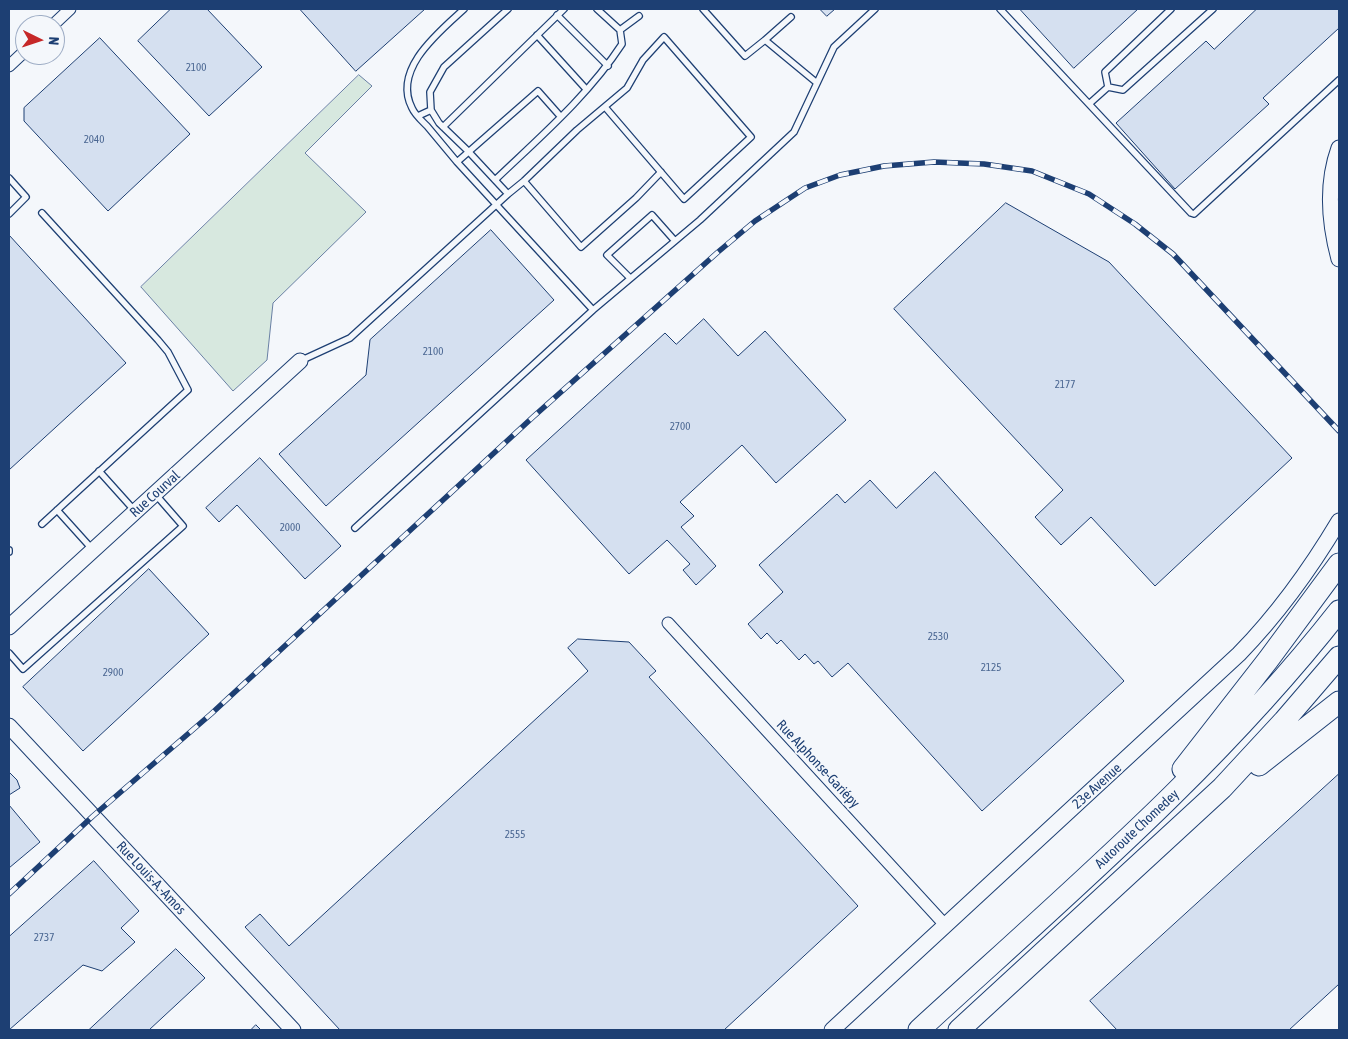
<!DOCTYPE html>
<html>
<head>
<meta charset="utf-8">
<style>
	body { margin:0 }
	#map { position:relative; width:1348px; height:1039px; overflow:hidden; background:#f4f7fb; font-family:"Asap Condensed",sans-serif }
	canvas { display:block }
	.frame { position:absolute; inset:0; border:10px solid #1d3f73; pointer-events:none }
	.north { position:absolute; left:15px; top:15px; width:50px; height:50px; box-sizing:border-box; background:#f4f7fb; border:1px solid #9eadc5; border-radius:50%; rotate:94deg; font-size:14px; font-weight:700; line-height:20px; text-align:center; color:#1d3f73 }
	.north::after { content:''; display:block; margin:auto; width:18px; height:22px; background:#c62828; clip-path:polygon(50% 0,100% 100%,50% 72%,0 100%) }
</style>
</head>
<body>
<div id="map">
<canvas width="1348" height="1039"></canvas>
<div class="frame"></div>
<div class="north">N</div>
</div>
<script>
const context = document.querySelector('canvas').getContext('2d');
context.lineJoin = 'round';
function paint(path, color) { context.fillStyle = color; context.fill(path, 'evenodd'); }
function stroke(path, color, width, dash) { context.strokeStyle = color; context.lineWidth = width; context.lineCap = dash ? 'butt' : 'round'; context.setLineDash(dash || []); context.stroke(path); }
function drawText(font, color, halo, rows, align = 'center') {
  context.font = font + ' "Asap Condensed",sans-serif'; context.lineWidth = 4; context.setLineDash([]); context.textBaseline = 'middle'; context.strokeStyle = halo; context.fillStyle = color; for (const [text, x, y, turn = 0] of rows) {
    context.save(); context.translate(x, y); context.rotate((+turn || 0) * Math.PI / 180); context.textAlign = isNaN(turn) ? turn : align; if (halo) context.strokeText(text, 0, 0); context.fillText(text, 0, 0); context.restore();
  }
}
const green = new Path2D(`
	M359 75 372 86 305 153 366 212 273 303 267 360 233 391 141 287Z`);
paint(green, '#d7e8df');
stroke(green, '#687fa3', 1);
const building = new Path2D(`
	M171 9H207L262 67 209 116 138 41Z
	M300 9H425L356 71Z
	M820 9H835L827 16Z
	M1020 9H1138L1074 68Z
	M1257 9H1339V28L1263 98 1269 104 1175 189 1116 123 1206 41 1214 49Z
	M100 38 190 134 108 211 24 121V108Z
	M1006 203 1109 262 1292 458 1155 586 1091 517 1061 545 1035 517 1063 490 894 309Z
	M491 230 554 300 326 506 279 454 366 375 370 340Z
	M9 235 126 363 9 470Z
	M704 319 738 356 765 331 846 420 776 483 742 445 680 502 694 516 681 527 716 566 696 585 683 570 690 564 667 540 629 574 526 460 665 333 676 344Z
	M260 458 341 546 305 579 237 505 219 522 206 508Z
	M935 472 1124 681 982 811 848 663 832 677 818 661 814 664 805 654 799 660 781 640 777 644 767 633 761 639 748 624 783 592 759 565 837 494 845 503 870 480 896 508Z
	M149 569 209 634 83 751 23 687Z
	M578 639 629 642 656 671 649 677 858 906 724 1030H340L245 927 260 914 289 946 588 671 568 648Z
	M9 772 17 780 20 788 9 795Z
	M1339 774V984L1289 1030H1117L1090 1001Z
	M9 805 40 842 9 868Z
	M94 861 139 911 121 928 135 942 102 971 83 965 9 1030V937Z
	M176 949 205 978 149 1030H89Z
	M256 1025 261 1030H251Z`);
paint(building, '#d5e0f0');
stroke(building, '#1d3f73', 1);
const service = new Path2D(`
	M508 9 444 67 430 92 431 110 439 123 468 151 508 194
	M703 9 745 56 765 40 817 83
	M1000 9 1191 213 1194 214 1339 80
	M557 15 608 66
	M620 30 639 16
	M537 35 586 89
	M765 40 791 17
	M1108 87 1105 72 1171 9
	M1089 104 1108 87 1123 90 1213 9
	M418 116 431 110
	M561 117 538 91 457 162 593 310 700 220 794 132 834 47 875 9
	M443 127 564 9
	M457 162C447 150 437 138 427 126 422 121 415 115 412 108 392 69 439 32 464 9
	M9 178 26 197 9 214
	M495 180C540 137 588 96 622 44L620 30 597 9
	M524 181 581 247 636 198 661 172
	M42 213 158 340 168 352 188 390 42 524
	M630 278 607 255 652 215 675 241
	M300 361 350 338 508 194 524 181 577 130 627 88 643 60 664 37 751 137 684 199 605 107
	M99 471 134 510
	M57 510 93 550
	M355 528 593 310
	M9 550V552
	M9 653 23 669 183 526 156 495`);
const minor = new Path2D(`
	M53 25 70 9
	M9 66 25 51
	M668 623 946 926`);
const tertiary = new Path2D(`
	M1339 148C1326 184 1329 222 1339 259
	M9 627 300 361
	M9 726 293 1030
	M832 1030 1239 654C1277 615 1311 568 1339 521`);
const motorway = new Path2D(`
	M1259 765 1339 702
	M1183 769 1268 660 1339 564
	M919 1030C1065 896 1216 768 1339 611
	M959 1030 1222 788 1284 721 1339 657`);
stroke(service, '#1d3f73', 8);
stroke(minor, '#1d3f73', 13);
stroke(tertiary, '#1d3f73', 17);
stroke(motorway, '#1d3f73', 23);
stroke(service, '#f4f7fb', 5.5);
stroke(minor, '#f4f7fb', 11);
stroke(tertiary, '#f4f7fb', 15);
stroke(motorway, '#f4f7fb', 21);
const rail = new Path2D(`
	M9 894 93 816 211 714 533 417 718 252 755 221 805 188 840 175 884 166 934 162 984 164 1032 171 1089 194 1135 224 1173 254 1339 431`);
stroke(rail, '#1d3f73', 5.5);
stroke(rail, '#f4f7fb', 4, [11]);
drawText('11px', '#4b6792', null, [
	["2100",196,68],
	["2040",94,140],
	["2100",433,352],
	["2177",1065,385],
	["2700",680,427],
	["2000",290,528],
	["2530",938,637],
	["2125",991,668],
	["2900",113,673],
	["2555",515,835],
	["2737",44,938]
]);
drawText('14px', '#1d3f73', '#f4f7fb', [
	["Rue Courval",155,494,-42],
	["Rue Alphonse-Gariépy",818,764,47],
	["23e Avenue",1097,786,-42],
	["Autoroute Chomedey",1137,829,-43],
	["Rue Louis-A.-Amos",151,878,47]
]);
</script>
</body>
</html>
